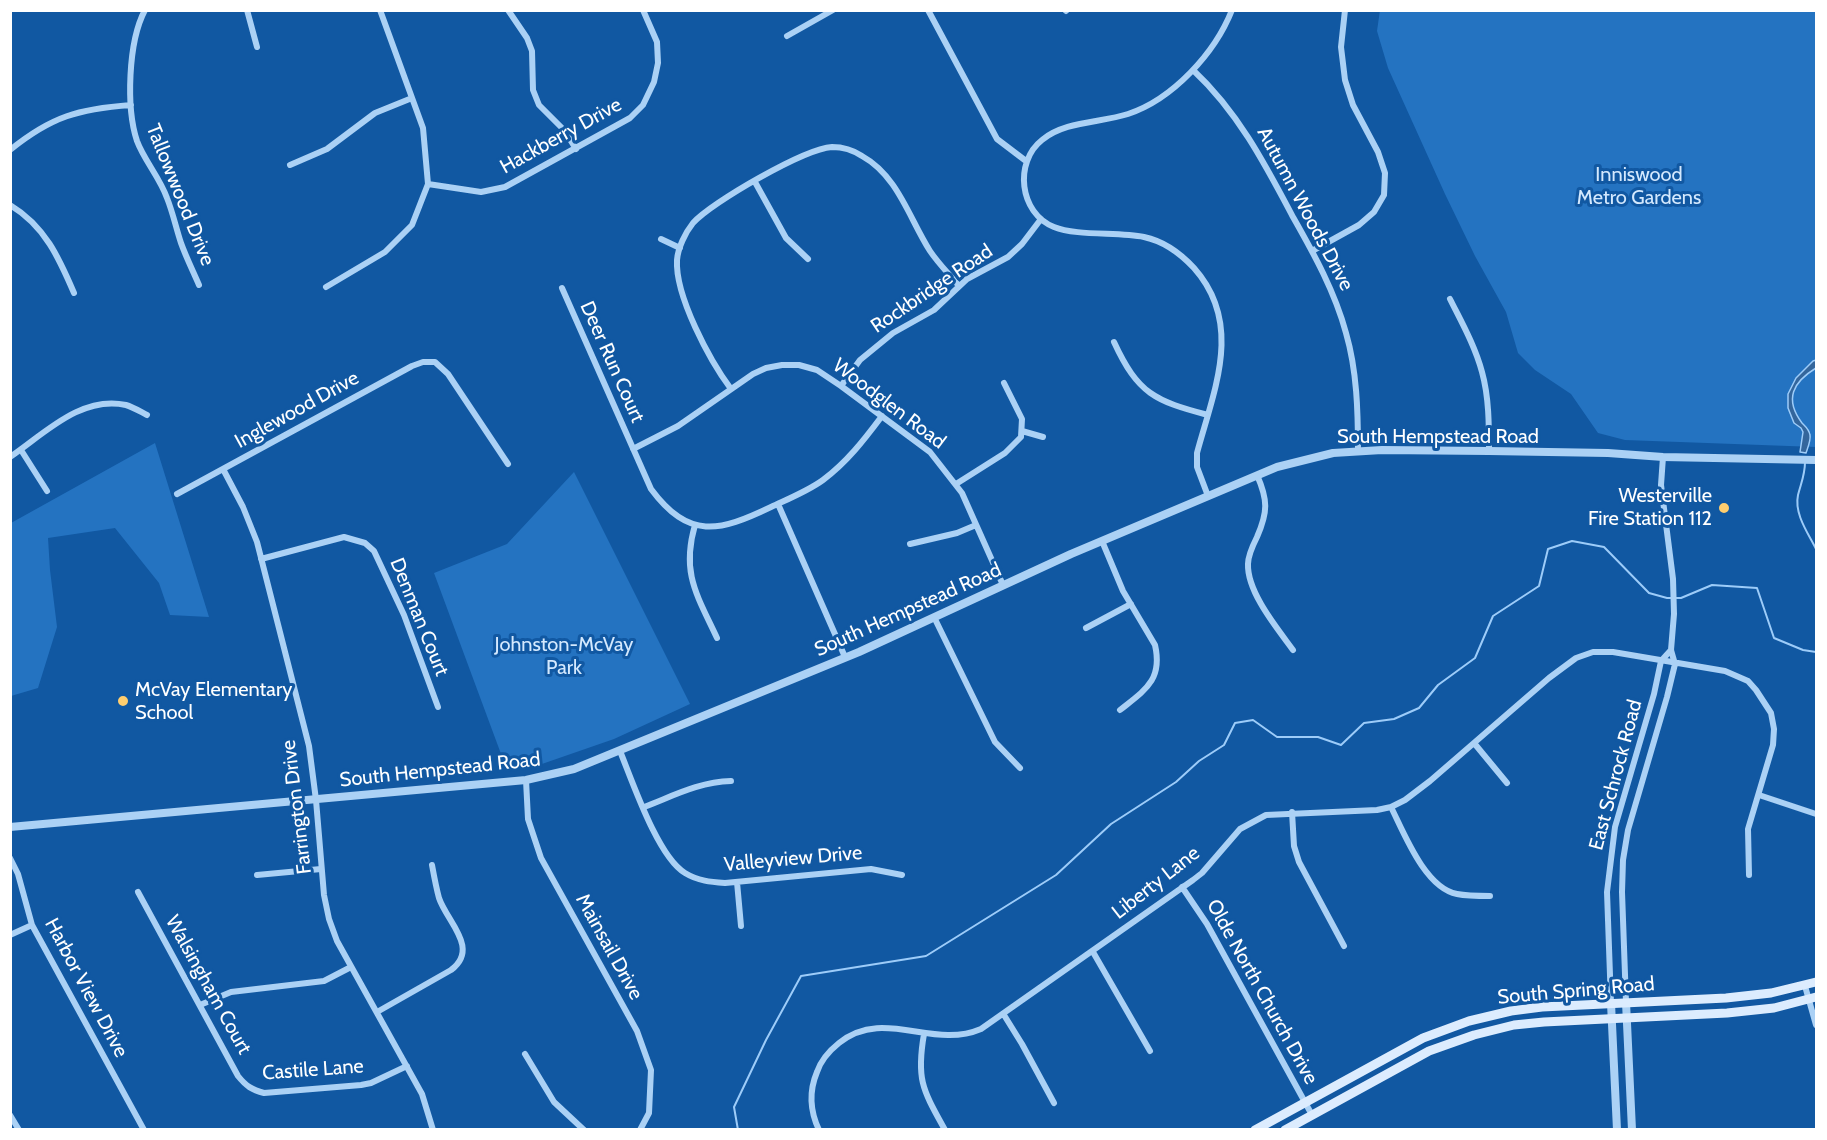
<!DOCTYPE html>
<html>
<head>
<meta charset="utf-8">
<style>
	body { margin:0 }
	#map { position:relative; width:1827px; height:1140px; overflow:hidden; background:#1158a2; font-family:Cabin,sans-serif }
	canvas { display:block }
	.frame { position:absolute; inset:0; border:12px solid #fff; pointer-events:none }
</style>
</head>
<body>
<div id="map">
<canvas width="1827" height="1140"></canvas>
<div class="frame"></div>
</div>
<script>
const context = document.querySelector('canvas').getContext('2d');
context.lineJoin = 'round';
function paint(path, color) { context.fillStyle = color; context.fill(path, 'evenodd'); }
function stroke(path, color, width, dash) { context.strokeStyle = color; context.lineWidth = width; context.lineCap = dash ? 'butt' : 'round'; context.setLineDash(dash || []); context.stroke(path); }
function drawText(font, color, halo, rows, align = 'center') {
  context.font = font + ' Cabin,sans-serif'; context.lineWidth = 6; context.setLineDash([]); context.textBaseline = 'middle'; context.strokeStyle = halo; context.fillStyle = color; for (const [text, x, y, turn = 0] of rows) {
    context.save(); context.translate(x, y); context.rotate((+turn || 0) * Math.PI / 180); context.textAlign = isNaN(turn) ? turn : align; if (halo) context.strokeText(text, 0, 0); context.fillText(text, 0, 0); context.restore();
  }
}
paint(new Path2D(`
	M1380 10 1816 11V447L1625 440 1598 433 1571 394 1535 370 1518 353 1506 312 1475 256 1445 194 1388 68 1377 31Z
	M155 443 209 617 170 615 159 583 115 528 48 538 50 570 57 627 38 688 11 696V523Z
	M574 472 690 704 614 739 539 765 504 762 434 573 507 544Z`), '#2473c1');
const water = new Path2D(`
	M1816 360V368C1793 382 1784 399 1802 423 1806 427 1809 429 1810 435 1811 440 1808 447 1806 453L1800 452 1803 432 1801 428 1794 423 1788 408V394L1796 378 1813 361Z`);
paint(water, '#34669c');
stroke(water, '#9dccf9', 1.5);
stroke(new Path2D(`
	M1805 462C1805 475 1801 483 1798 495 1794 514 1808 533 1816 549
	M738 1130 734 1107 766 1040 801 976 926 956 1056 875 1111 824 1176 782 1199 761 1224 745 1235 723 1253 720 1277 737H1318L1341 745 1364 723 1394 719 1419 708 1438 685 1475 658 1493 616 1539 586 1548 549 1572 541 1604 547 1649 593 1667 598H1681L1712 585 1757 588 1774 638 1803 650 1816 652`), '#9dccf9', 2);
stroke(new Path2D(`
	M145 10C128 42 126 108 137 141 144 160 160 178 167 198 173 213 176 228 181 243 186 257 193 271 199 285
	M247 10 257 47
	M508 10 527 38 532 51 533 90 539 105 564 130 576 149
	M928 10 997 139 1026 161
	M1066 11 1067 10
	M787 36 833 10
	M1193 70C1238 112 1265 164 1293 217 1314 254 1335 292 1346 333 1357 371 1358 411 1358 451
	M10 150C52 116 79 109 131 105
	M290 165 327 149 375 113 412 98
	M755 182 786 238 808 259
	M428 184 481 192 505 187 630 118 643 105 654 82 658 63 657 42 643 10
	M10 205C45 226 59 258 74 293
	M661 239 680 248
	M1312 251 1359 225 1374 212 1384 195 1385 173 1378 152 1353 105 1345 80 1341 47 1345 10
	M326 287 385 252 412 225 428 184 423 128 380 10
	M562 288 651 489C689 540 719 532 771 507 788 499 808 491 823 480 847 462 864 440 882 416
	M1450 299C1462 323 1475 346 1482 372 1489 397 1489 425 1489 451
	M1114 342C1138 394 1155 401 1208 415
	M841 386 860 360 893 333 934 310 967 279 1008 257 1022 244 1041 219
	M731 389C710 361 675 296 677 260 678 248 685 233 693 223 712 202 804 149 832 147 842 147 853 150 862 156 898 176 909 218 930 251 938 263 949 274 959 286
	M1022 431 1043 437
	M633 449 678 426 753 374 766 368 782 365H799L817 370 841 386 930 452 962 493 1003 585
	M21 450 47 491
	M10 457C44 434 81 395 126 405 133 407 141 412 147 415
	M223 469 243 507 257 542 309 746 316 800 324 895 329 919 337 941 422 1094 433 1130
	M1257 475C1268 500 1268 512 1257 537 1253 545 1248 555 1248 564 1247 592 1277 628 1293 650
	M956 484 1005 453 1021 437 1022 419 1004 383
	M177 494 412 366 423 362H435L448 374 508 464
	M1208 496 1197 467V453C1214 390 1244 324 1194 268 1181 254 1163 241 1144 237 1118 232 1076 236 1054 227 1019 213 1014 162 1042 140 1065 121 1100 123 1128 114 1173 99 1215 53 1232 10
	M778 504 845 657
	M695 525C681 573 697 595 717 638
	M1102 541 1123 591 1155 645C1163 680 1145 690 1120 710
	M910 544 957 533 976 525
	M261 559 344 537 365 543 374 551 404 615 438 707
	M934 617 995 742 1020 768
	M1086 628 1131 604
	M1474 743 1507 783
	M620 751C633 783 658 857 685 873 698 881 711 882 725 883L871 869 902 875
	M526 780 528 819 541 858 637 1031 651 1070 649 1113 640 1130
	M1759 795 1816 814
	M644 807C673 796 699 782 731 781
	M1391 807C1404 833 1425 888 1457 894 1467 896 1479 896 1490 896
	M1292 812 1294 846 1299 862 1344 946
	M10 858 18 874 32 925 144 1130
	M257 875 321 869
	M737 882 741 926
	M1182 887 1207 924 1312 1115
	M138 892 238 1076C246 1086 252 1090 264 1093L361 1085 371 1083 407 1066
	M10 935 32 925
	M1093 952 1150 1051
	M1805 986 1816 1025
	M1626 1002 1622 892 1623 860 1628 830 1667 697 1675 664 1671 650 1674 614 1673 579 1661 485 1663 457
	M1611 1003 1607 892 1615 827 1654 694 1661 661 1671 650
	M200 1005 231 992 324 981 351 967
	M377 1012 451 970C480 948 447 922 439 898 436 887 434 876 432 865
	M1004 1015 1022 1044 1054 1103
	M924 1034C916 1080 923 1090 945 1130
	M525 1054 554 1102 584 1130
	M10 1115 19 1130
	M819 1130C810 1111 809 1091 817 1072 821 1060 829 1051 839 1043 884 1007 932 1050 981 1029L1193 880 1202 873 1240 829 1266 815 1377 810 1391 807 1405 800 1430 781 1549 678 1576 658 1593 652H1613L1725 671 1748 681 1756 690 1771 713 1774 729 1773 745 1748 829 1749 875`), '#abd1f5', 6);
stroke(new Path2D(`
	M10 827 526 780 574 769 859 652 1071 554 1277 467 1333 453 1382 450 1489 451 1608 453 1663 457 1816 460
	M1626 1002 1632 1130
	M1611 1003 1617 1130`), '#abd1f5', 8);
stroke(new Path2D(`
	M1255 1130 1423 1038 1469 1021 1511 1011 1542 1007 1726 998 1771 993 1816 982
	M1285 1130 1429 1051 1474 1035 1514 1025 1544 1022 1727 1013 1774 1008 1816 997`), '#dcecfe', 9);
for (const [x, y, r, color] of [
	[1724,508,6,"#ffce6f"],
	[123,701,6,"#ffce6f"]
]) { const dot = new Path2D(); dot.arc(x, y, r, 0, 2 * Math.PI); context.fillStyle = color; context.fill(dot); stroke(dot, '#1158a2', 2); }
drawText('20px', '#fff', '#1158a2', [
	["Hackberry Drive",561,136,-29],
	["Tallowwood Drive",180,195,68],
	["Autumn Woods Drive",1305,209,62],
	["Rockbridge Road",932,289,-34],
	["Deer Run Court",612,362,66],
	["Woodglen Road",889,404,37],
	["Inglewood Drive",297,410,-29],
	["South Hempstead Road",1438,437],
	["South Hempstead Road",908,610,-24],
	["Denman Court",419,617,68],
	["South Hempstead Road",440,770,-6],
	["East Schrock Road",1616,775,-75],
	["Farrington Drive",297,807,-97],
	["Valleyview Drive",793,859,-5],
	["Liberty Lane",1156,883,-38],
	["Mainsail Drive",609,947,61],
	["Walsingham Court",208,985,61],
	["Harbor View Drive",86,988,62],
	["South Spring Road",1576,991,-5],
	["Olde North Church Drive",1262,992,61],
	["Castile Lane",313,1070,-4]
]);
drawText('20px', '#d4e9fe', '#1158a2', [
	["Inniswood",1639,175],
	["Metro Gardens",1639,198],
	["Johnston-McVay",564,645],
	["Park",564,668]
]);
drawText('20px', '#fff', '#1158a2', [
	["Westerville",1712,496],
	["Fire Station 112",1712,519],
	["McVay Elementary",135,690,"left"],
	["School",135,713,"left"]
], 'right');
</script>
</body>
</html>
